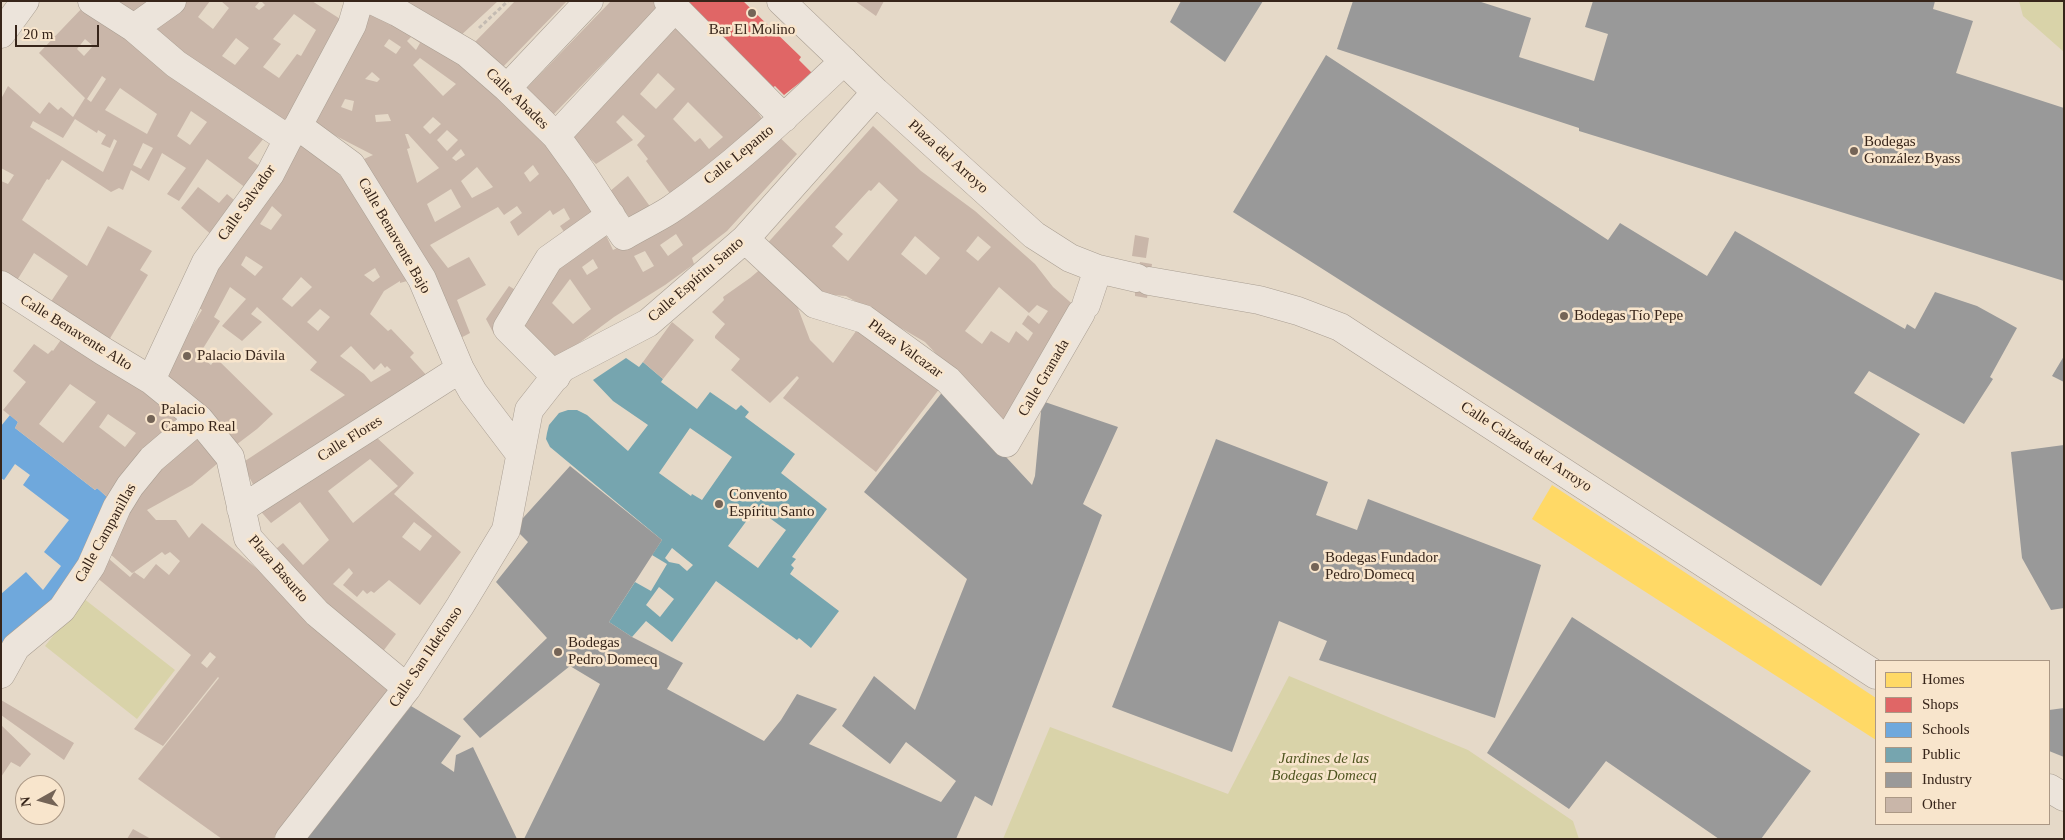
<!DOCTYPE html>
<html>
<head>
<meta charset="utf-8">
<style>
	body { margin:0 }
	#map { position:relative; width:2065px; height:840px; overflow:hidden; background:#e5d9c8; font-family:Georgia,serif }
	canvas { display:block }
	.frame { position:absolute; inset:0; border:2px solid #37251a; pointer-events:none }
	.legend { position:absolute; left:1875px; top:660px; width:175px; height:165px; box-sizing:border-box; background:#f8e5cc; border:1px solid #ab9885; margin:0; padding:6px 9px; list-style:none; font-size:15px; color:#37251a }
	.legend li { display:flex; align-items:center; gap:10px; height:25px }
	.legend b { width:25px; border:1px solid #ab9885 }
	.north { position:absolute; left:15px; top:775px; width:50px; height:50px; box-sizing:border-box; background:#f8e5cc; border:1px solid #ab9885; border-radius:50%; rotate:263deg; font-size:14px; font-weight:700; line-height:20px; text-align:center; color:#37251a }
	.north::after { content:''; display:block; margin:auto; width:18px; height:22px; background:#746457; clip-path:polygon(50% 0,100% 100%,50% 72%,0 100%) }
	.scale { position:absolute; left:15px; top:25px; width:84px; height:22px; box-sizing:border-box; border:2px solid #37251a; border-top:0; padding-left:6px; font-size:15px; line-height:18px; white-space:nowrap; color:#37251a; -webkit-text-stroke:4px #f8e5cc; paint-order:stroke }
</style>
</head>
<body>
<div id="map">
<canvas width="2065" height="840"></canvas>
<div class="frame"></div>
<ul class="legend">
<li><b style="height:14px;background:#ffd966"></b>Homes</li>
<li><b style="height:14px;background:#e06666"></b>Shops</li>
<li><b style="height:14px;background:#6fa8dc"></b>Schools</li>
<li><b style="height:14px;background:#76a5af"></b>Public</li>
<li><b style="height:14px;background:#999"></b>Industry</li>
<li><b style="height:14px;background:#c9b6a9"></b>Other</li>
</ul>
<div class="north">N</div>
<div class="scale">20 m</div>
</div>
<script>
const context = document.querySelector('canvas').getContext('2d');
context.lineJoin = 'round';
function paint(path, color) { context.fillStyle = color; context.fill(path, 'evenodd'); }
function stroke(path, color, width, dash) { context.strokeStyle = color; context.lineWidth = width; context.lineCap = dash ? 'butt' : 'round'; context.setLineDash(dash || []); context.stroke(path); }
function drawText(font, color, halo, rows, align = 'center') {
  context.font = font + ' Georgia,serif'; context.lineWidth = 5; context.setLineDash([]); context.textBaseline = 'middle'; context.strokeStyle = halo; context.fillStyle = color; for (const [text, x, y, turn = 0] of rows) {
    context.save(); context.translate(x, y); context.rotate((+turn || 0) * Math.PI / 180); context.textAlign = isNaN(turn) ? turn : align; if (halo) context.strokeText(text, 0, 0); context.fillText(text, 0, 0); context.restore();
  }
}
paint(new Path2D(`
	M2019 1H2064V52L2023 16Z
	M83 598 175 670 137 719 45 646Z
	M1289 676 1468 750 1573 821 1579 839H1003L1050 727 1228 794Z`), '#d9d3a9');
paint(new Path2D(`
	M1552 485 1876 698V740L1532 519Z`), '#ffd966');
paint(new Path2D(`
	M680 1H743L801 57 799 60 812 73 784 95 775 86 772 88Z`), '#e06666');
paint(new Path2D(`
	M10 415 18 422 15 428 95 490 97 488 107 497 89 562 1 654V594L26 572 43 590 61 566 44 552 69 520 23 485 30 475 15 464 4 480 1 478V426Z`), '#6fa8dc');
paint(new Path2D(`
	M626 358 639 367 643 362 663 379 661 382 697 409 710 392 736 410 741 405 749 412 745 417 795 454 781 473 827 509 792 557 796 559 791 565 794 568 790 574 839 611 811 648 799 638 797 640 716 581 672 642 646 621 632 637 609 622 635 582 651 591 667 564 652 555 662 540 550 447 546 439 547 433 549 425 559 413 568 410H577L587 415 628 451 648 425 613 401 593 380ZM690 428 732 457 702 500 692 494 691 496 659 473ZM756 508 786 530 758 568 728 546ZM672 548 693 565 687 571 679 564 669 562 665 558ZM659 587 674 599 660 617 646 605Z`), '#76a5af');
paint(new Path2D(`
	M1181 1H1263L1225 62 1170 22Z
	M1353 1H1478L1531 18 1519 57 1594 81 1608 34 1585 27 1593 1H1935L1933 9 1973 21 1956 73 2064 108V281L1579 131V128L1337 49Z
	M1326 55 1608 240 1620 223 1707 276 1735 231 1905 329 1907 324 1915 329 1935 292 1977 306 2017 328 1990 377 1993 379 1964 424 1869 371 1854 393 1920 434 1821 586 1233 212Z
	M2064 356V382L2052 376Z
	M944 390 1032 485 1035 476 1042 401 1118 427 1083 504 1102 515 992 806 975 796 956 839H524L600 684 570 666 480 738 463 719 547 638 496 582 528 542 514 528 570 466 662 540 609 622 632 637 683 663 667 689 764 741 781 720 797 694 837 709 809 744 941 802 956 781 906 742 890 764 842 726 874 676 915 710 967 579 864 492Z
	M1216 439 1328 482 1316 515 1357 530 1368 499 1541 565 1495 718 1319 660 1327 641 1279 621 1232 752 1112 707Z
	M2064 445V608L2051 610 2022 558 2011 452Z
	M1572 617 1811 771 1761 839H1719L1606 761 1569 809 1487 753Z
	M411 706 461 736 441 763 454 772 456 755 473 747 517 839H305Z
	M2064 708V757L2049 751V710Z`), '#999');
paint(new Path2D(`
	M107 1H159L133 19Z
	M183 1H210L198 17 213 29 229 8 221 1H260L255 7 259 10 265 5 261 1H312L345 22 294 117 272 122 154 32 152 24ZM294 14 316 30 301 56 297 54 279 78 263 67 281 44 273 39ZM236 38 249 48 235 65 222 56Z
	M385 1H498L458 38Z
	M515 1H567L499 71 472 45Z
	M611 1H656L660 5 549 119 522 93Z
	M855 1H884L876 16Z
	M85 5 268 133 248 158 265 170 250 191 207 159 179 201 167 194 186 168 162 153 149 181 131 170 123 190 119 188 111 192 62 160 49 180 47 179 22 220 87 266 108 226 152 251 140 270 148 275 106 345 48 306 68 276 34 253 16 282 1 273V181L8 184 14 175 1 168V99L8 86 40 114 49 102 58 110 61 107 73 117 85 98 39 53ZM85 39 93 46 84 56 77 49ZM102 76 106 79 91 102 87 99ZM120 88 157 114 147 134 105 110ZM191 111 207 122 190 145 177 136ZM75 119 97 133 98 130 106 135 101 144 110 148 114 139 117 141 103 172 30 127 33 121 63 138ZM143 143 153 148 141 169 133 165Z
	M371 5 434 40 550 141 597 218 569 239 560 226 570 219 564 208 553 215 550 210 518 236 510 222 522 213 517 206 504 215 498 207 430 245 448 268 469 257 486 285 457 300 470 333 455 341 364 159 373 155 307 121ZM411 37 420 43 416 50 407 41ZM389 39 401 47 396 54 384 46ZM420 58 456 84 443 96 413 65ZM372 72 380 79 377 82 365 79ZM345 99 354 101 352 111 341 107ZM388 114 391 121 376 122 375 115ZM433 117 441 124 430 134 423 127ZM447 130 458 140 447 151 437 140ZM405 134H408L439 168 417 183 407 149 410 148ZM461 149 465 155 456 161 452 158ZM533 165 539 174 530 182 524 173ZM477 167 493 187 472 198 461 181ZM451 189 461 207 435 222 427 204Z
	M675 27 746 96 766 124 674 199 646 161 648 159 637 145 645 136 623 115 616 122 633 140 596 164 571 140ZM658 73 675 89 656 109 640 94ZM688 102 723 137 709 149 700 138 695 142 673 119Z
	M873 126 921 171 975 211 1035 264 1053 287 1077 308 1003 424 925 342 846 296 820 294 764 247ZM879 182 898 200 848 261 832 246 843 234 835 227 869 190 871 191ZM915 236 940 258 926 275 901 254ZM978 236 991 247 978 261 966 251ZM999 287 1029 313 1037 305 1048 311 1039 324 1028 315 1022 324 1033 333 1028 341 1016 331 1009 343 991 331 982 344 965 331Z
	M774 132 797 154 727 231 692 258 694 264 665 285 614 317 552 363 514 326 547 277 602 227 613 250 638 238ZM676 234 683 245 668 256 660 245ZM645 251 654 266 643 272 634 256ZM593 259 598 268 587 275 582 267ZM570 279 591 309 573 324 552 303Z
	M303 142 334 169 350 186 417 282 410 287 407 281 400 283V281L384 291 370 314 388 331 391 329 414 353 410 357 428 377 257 492 242 463 345 395 310 370 317 362 257 307 251 314 262 322 242 341 222 326 246 299 230 287 214 317 220 321 199 355 211 365 216 358 273 414 257 429 232 448 162 375 202 310 193 304ZM272 206 282 215 271 230 260 224ZM246 256 263 267 255 276 241 265ZM375 268 380 277 373 282 364 275ZM301 277 312 287 292 307 282 299ZM320 309 330 317 318 331 307 322ZM351 346 374 370 381 363 385 368 387 366 391 370 371 382 364 374 340 356Z
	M628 176 654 212 634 223 609 192Z
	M198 187 219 203 227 194 240 205 214 237 181 208Z
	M1135 235 1149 238 1146 258 1132 256Z
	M1140 262 1152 264 1147 298 1135 296V293Z
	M764 266 796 303 810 340 833 363 859 327 940 388 876 472 783 398 799 378 797 376 770 403 731 370 740 359 715 338V336L725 324 712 312 724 300 723 297 750 278Z
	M509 286 522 294 494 334 486 319Z
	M672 322 694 340 663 379 643 362Z
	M65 334 190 416 107 497 97 488 95 490 15 428 18 422 3 410 26 382 13 371 34 344 48 354 52 350 53 351ZM70 384 96 402 63 443 39 424ZM108 414 136 433 125 447 99 427Z
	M199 427 224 458 192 485 147 510 156 520H176L189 538 202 523 286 593 391 690 273 839H222L138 779 219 678 218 677 163 746 134 729 191 655 90 572 101 552 130 577 134 572 132 573 103 548 120 507ZM162 552 165 555 170 552 180 561 169 575 156 564 144 579 134 572ZM210 652 216 657 207 668 201 663Z
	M372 433 414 473 394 494 461 552 420 605 389 580 374 593 371 591 367 594 363 590 357 597 343 585 353 573 349 568 333 584 396 634 381 654 271 553 283 543 303 565 329 540 300 502 271 523 256 506ZM370 459 398 486 353 523 328 491ZM414 522 432 536 420 551 402 537Z
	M1 700 74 743 64 760 1 715Z
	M1 725 31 754 20 767 11 762 1 777Z
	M133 829 151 839H127Z`), '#c9b6a9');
const street = new Path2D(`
	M92 1 134 28 176 64 288 139
	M374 1 397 12 467 53 507 88 556 136 582 172 624 236C639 227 656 219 670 210 733 167 789 113 844 61
	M668 1 784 118
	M781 1 876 92 1034 235 1070 258 1098 269 1137 278
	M134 28 172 1
	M1 34 25 1
	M507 88 589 1
	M298 126 351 165 422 279 460 369 473 392 520 454
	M556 136 675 8
	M745 239 815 304 864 319 948 380 1006 443 1081 313
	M1149 281 1259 300 1298 311 1340 327 1876 675
	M1 285 103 351 151 380 199 419 230 457 248 538 317 613 407 688
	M1086 305 1098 269
	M556 377 507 328 549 259 611 215
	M151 380 206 262 270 174 288 139 298 126 352 25 359 1
	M241 509 460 369
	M1 674 16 647 62 609 91 566 117 507 130 486 152 459 199 419
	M2049 788 2064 797
	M289 839 407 688 460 606 506 530 529 410 562 368 648 323 745 239 876 92`);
stroke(street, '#a99e92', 29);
stroke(new Path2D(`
	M479 28 508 1`), '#c4bbb2', 3, [4, 2.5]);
stroke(street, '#ece4db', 28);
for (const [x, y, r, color] of [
	[752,13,5,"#746457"],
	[1854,151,5,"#746457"],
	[1564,316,5,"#746457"],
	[187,356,5,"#746457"],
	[151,419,5,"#746457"],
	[719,504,5,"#746457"],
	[1315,567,5,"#746457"],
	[558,652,5,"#746457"]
]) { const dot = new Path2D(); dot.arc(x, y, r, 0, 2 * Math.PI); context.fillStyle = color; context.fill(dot); stroke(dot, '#f8e5cc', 2); }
drawText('15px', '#37251a', '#f8e5cc', [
	["Bar El Molino",752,30,"center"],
	["Bodegas",1864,142],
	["González Byass",1864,159],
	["Bodegas Tío Pepe",1574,316],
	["Palacio Dávila",197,356],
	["Palacio",161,410],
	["Campo Real",161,427],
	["Convento",729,495],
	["Espíritu Santo",729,512],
	["Bodegas Fundador",1325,558],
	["Pedro Domecq",1325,575],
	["Bodegas",568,643],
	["Pedro Domecq",568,660]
], 'left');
drawText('15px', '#37251a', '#f8e5cc', [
	["Calle Abades",517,99,44],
	["Calle Lepanto",739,155,-39],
	["Plaza del Arroyo",948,157,42],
	["Calle Salvador",247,203,-55],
	["Calle Benavente Bajo",394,236,60],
	["Calle Espíritu Santo",696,280,-41],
	["Calle Benavente Alto",76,333,32],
	["Plaza Valcazar",905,349,36],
	["Calle Granada",1044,378,-60],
	["Calle Flores",350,439,-32],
	["Calle Calzada del Arroyo",1526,447,33],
	["Calle Campanillas",106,533,-61],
	["Plaza Basurto",278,569,49],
	["Calle San Ildefonso",426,657,-56]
]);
drawText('italic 15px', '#4f5520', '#f8e5cc', [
	["Jardines de las",1324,759],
	["Bodegas Domecq",1324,776]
]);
</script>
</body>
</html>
